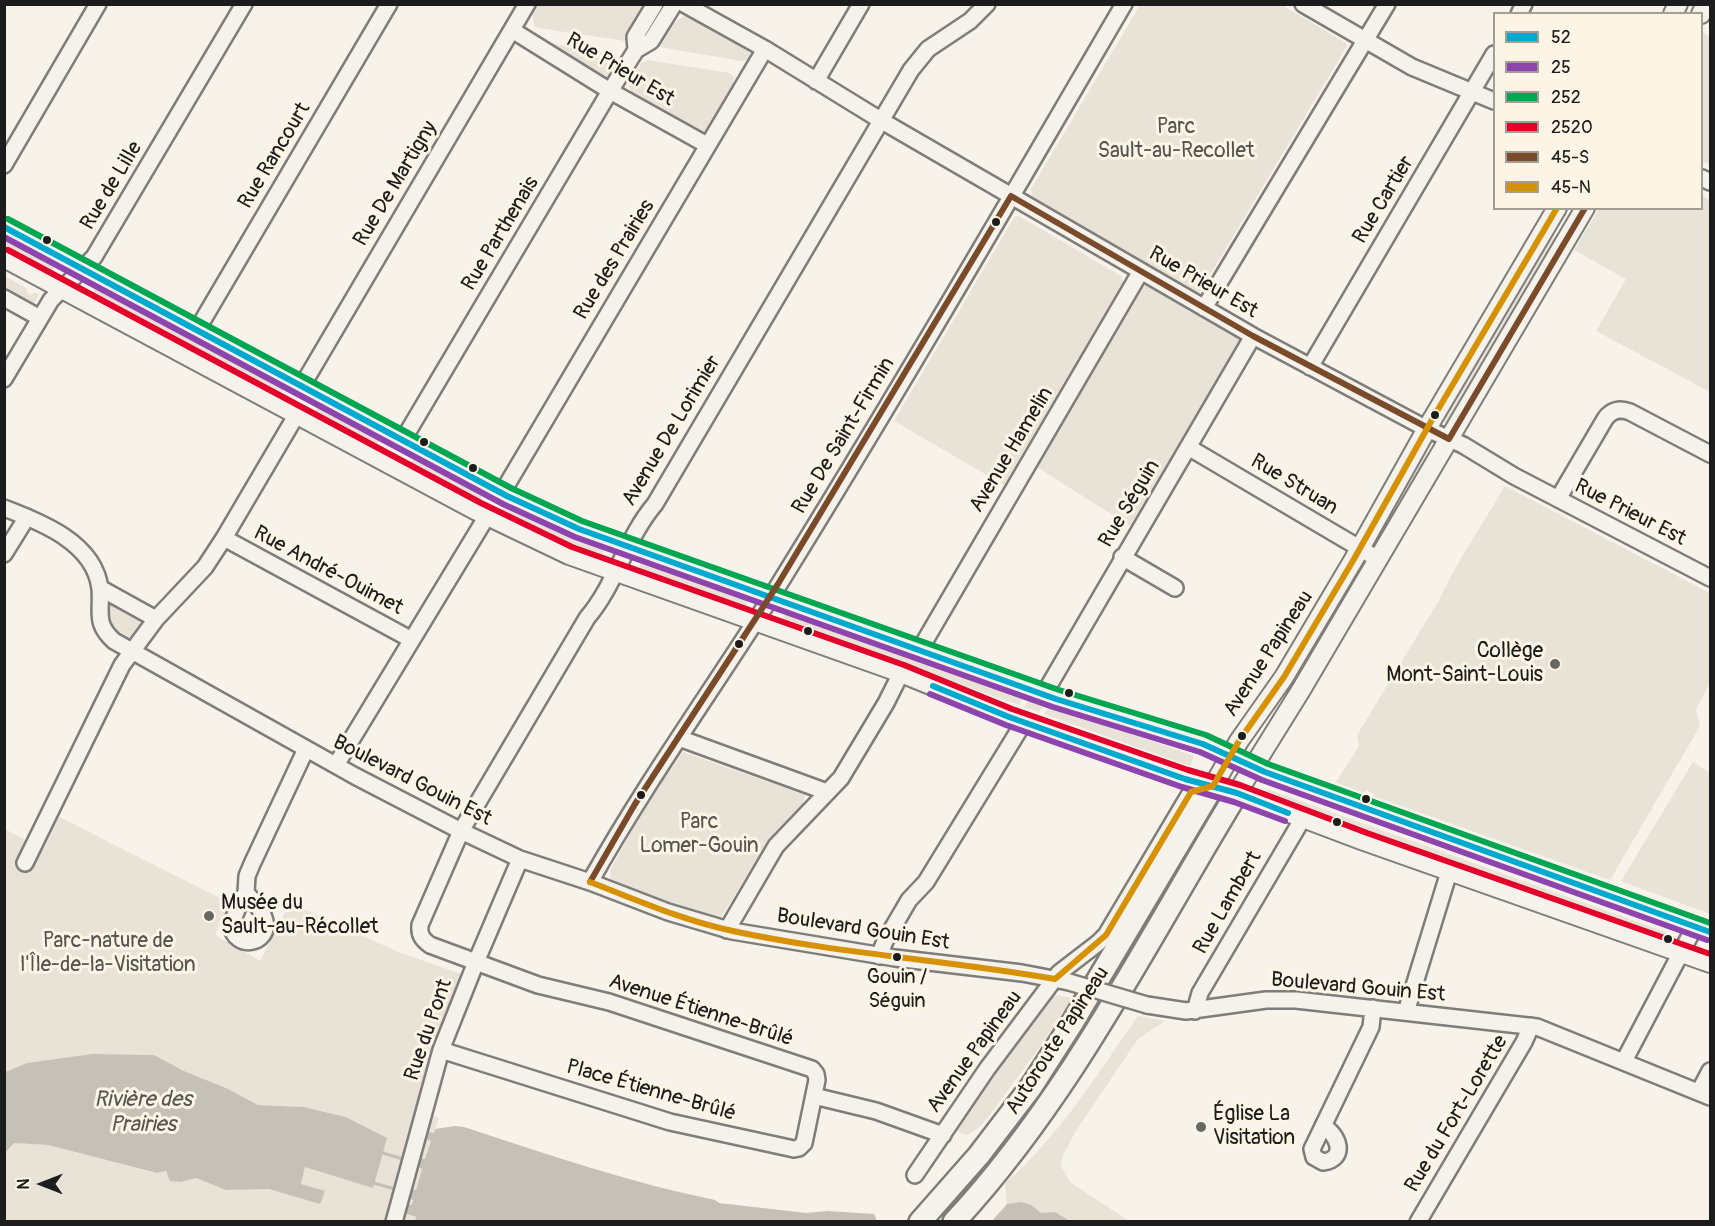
<!DOCTYPE html>
<html>
<head>
<meta charset="utf-8">
<style>
	body { margin:0 }
	#map { position:relative; width:1715px; height:1226px; overflow:hidden; background:#f7f3ea; font-family:Pangolin,sans-serif }
	canvas { display:block }
	.frame { position:absolute; inset:0; border:6px solid #1c1c1c; pointer-events:none }
	.legend { position:absolute; left:1493px; top:12px; width:210px; height:198px; box-sizing:border-box; background:#fcf5e5; border:2px solid #a29e95; margin:0; padding:8px 10px; list-style:none; font-size:18px; color:#1c1c1c }
	.legend li { display:flex; align-items:center; gap:12px; height:30px }
	.legend b { width:30px; border:2px solid #a29e95 }
	.north { position:absolute; left:12px; top:1154px; width:60px; height:60px; -webkit-text-stroke:4px #fcf5e5; paint-order:stroke; rotate:270deg; font-size:16px; font-weight:700; line-height:24px; text-align:center; color:#1c1c1c }
	.north::after { content:''; display:block; margin:auto; width:21px; height:27px; background:#1c1c1c; clip-path:polygon(50% 0,100% 100%,50% 72%,0 100%) }
</style>
</head>
<body>
<div id="map">
<canvas width="1715" height="1226"></canvas>
<div class="frame"></div>
<ul class="legend">
<li><b style="height:8px;background:#00a9ce"></b>52</li>
<li><b style="height:8px;background:#8e44ad"></b>25</li>
<li><b style="height:8px;background:#00a651"></b>252</li>
<li><b style="height:8px;background:#e4002b"></b>252O</li>
<li><b style="height:8px;background:#7a4b2a"></b>45-S</li>
<li><b style="height:8px;background:#d69104"></b>45-N</li>
</ul>
<div class="north">N</div>
</div>
<script>
const context = document.querySelector('canvas').getContext('2d');
context.lineJoin = 'round';
function paint(path, color) { context.fillStyle = color; context.fill(path, 'evenodd'); }
function stroke(path, color, width, dash) { context.strokeStyle = color; context.lineWidth = width; context.lineCap = dash ? 'butt' : 'round'; context.setLineDash(dash || []); context.stroke(path); }
function drawText(font, color, halo, rows, align = 'center') {
  context.font = font + ' Pangolin,sans-serif'; context.lineWidth = 6; context.setLineDash([]); context.textBaseline = 'middle'; context.strokeStyle = halo; context.fillStyle = color; for (const [text, x, y, turn = 0] of rows) {
    context.save(); context.translate(x, y); context.rotate((+turn || 0) * Math.PI / 180); context.textAlign = isNaN(turn) ? turn : align; if (halo) context.strokeText(text, 0, 0); context.fillText(text, 0, 0); context.restore();
  }
}
paint(new Path2D(`
	M1702 32 1710 37V165L1702 161Z
	M1702 196 1710 200V392L1596 331 1626 279 1574 250 1599 209 1702 208Z
	M1141 271 1253 336 1138 531 1029 462Z
	M1505 486 1710 593V683L1696 710 1700 726 1610 880 1373 796 1374 794 1366 790 1364 793 1336 782 1359 746 1357 735 1438 602 1457 565Z`), '#e8e3d7');
paint(new Path2D(`
	M615 4 642 6 625 41 539 28 534 26 532 10 539 5Z
	M1140 5H1282L1346 43 1347 46 1198 295 1032 196 1031 189Z
	M688 15 695 17 746 47 750 54 747 60 741 61 660 47 658 44C664 32 676 18 688 15Z
	M547 43 610 53 616 55 619 65 615 74 607 78 549 47Z
	M648 60 729 73 734 77 733 84 703 135 631 92 629 86 641 63Z
	M1015 216H1019L1121 276 1123 282 1004 485 894 421Z
	M1551 234 1559 239 1449 425 1441 420Z
	M4 237 56 264 51 273 5 248Z
	M5 276 28 289 26 292 32 295 34 292 39 295 33 305 5 289Z
	M97 286 285 387 280 396 92 295Z
	M319 405 381 438 376 446 314 414Z
	M1423 453 1430 457 1381 539 1379 538Z
	M415 456 484 493 479 502 410 464Z
	M505 504 541 522 605 548 601 558 571 546 500 512Z
	M1532 516 1678 593 1631 683 1485 605Z
	M642 561 748 599 745 609 638 571Z
	M107 601H110L140 617 141 623 130 637 122 640 108 628Z
	M786 612 1024 696 1019 705 782 622Z
	M1030 698 1044 703 1039 712 1024 707Z
	M1050 705 1194 756 1190 766 1044 714Z
	M683 752 805 795 803 804 771 836 720 919 616 885 610 877 611 869 647 803Z
	M1693 762 1710 773V914L1621 881Z
	M1267 789 1666 932V934L1664 935 1447 860 1266 793 1265 791Z
	M59 817 230 903 215 935 260 961 290 903 401 953 464 975 441 1030 423 1088 438 1093 433 1116 439 1118 434 1133 426 1131 431 1141 425 1160 418 1158 416 1166 422 1169 416 1190 410 1189C413 1201 413 1204 404 1213L416 1218 415 1221H5L4 1153 14 1143 48 1145 156 1173 166 1171 181 1182 196 1178 226 1190 269 1189 293 1195 301 1184 305 1167 386 1138 346 1117 304 1107 258 1105 226 1088 184 1071 154 1055 92 1054 27 1063 5 1072V829L43 850Z
	M1055 995 1073 998C1051 1031 1029 1063 1005 1094 994 1109 983 1128 967 1135L954 1130 998 1066 1050 996 1052 998Z
	M1138 1016 1165 1021 1138 1039 1077 1129 1062 1157 1061 1166 1071 1183 1129 1221H1070L1055 1212 1041 1213C1025 1205 1027 1201 1007 1204L1005 1183C1057 1140 1099 1071 1138 1016Z`), '#e8e2d7');
paint(new Path2D(`
	M92 1054 154 1055 184 1071 226 1088 258 1105 304 1107 346 1117 387 1138 373 1188 305 1167 301 1184 325 1191 320 1204 269 1189 226 1190 196 1178 181 1182 170 1181 166 1171 157 1173 48 1145 14 1143 5 1153V1072L27 1063Z
	M455 1126 464 1127C547 1154 630 1183 715 1200L719 1203 806 1213 828 1211 874 1214 876 1218V1222H415L416 1217 403 1213 406 1204 411 1205 413 1200 407 1198 410 1189 416 1190 422 1169 416 1166 418 1158 425 1159 431 1141 423 1138 425 1131 434 1133 435 1129Z
	M1021 1202 1031 1205 1041 1213 1055 1212 1070 1221H992L1007 1204Z`), '#c5c1b7');
stroke(new Path2D(`
	M383 1153 406 1160
	M374 1183 398 1190`), '#c5c1b7', 3);
const minor = new Path2D(`
	M684 4 765 49 882 121 1253 336 1427 429 1463 445 1514 476 1710 578
	M1303 4 1412 67 1494 101
	M1519 14 1524 4
	M512 30 610 91 707 145
	M636 50 635 37 655 4
	M816 81 861 4
	M4 165 98 4
	M1702 178 1710 182
	M4 298 40 318
	M1204 308 1387 4
	M197 330 389 4
	M1310 367 1494 54
	M4 379 51 300 94 257 244 4
	M302 386 527 4
	M403 440 610 91 636 50 651 41 674 4
	M1188 447 1378 559
	M502 493 765 49
	M1558 499 1605 419C1611 410 1620 408 1630 412L1710 454
	M4 508C41 522 95 543 100 589 102 612 94 623 114 641L355 776 461 831 520 859 590 882 668 912 732 931 895 958 1022 973 1069 982
	M224 538 412 640
	M4 554 27 517
	M1122 557 1175 588
	M100 588 156 619
	M919 651 1141 271
	M1044 694 1253 336
	M679 738 827 792
	M336 765 487 516
	M25 863 122 665 156 619 205 567 224 538 297 414
	M590 882C647 780 716 685 778 586 897 394 1010 199 1124 4
	M246 893 247 876 252 864 306 749
	M246 893C253 900 263 911 265 921 270 944 235 951 231 925L240 902Z
	M727 930 776 846 841 778 886 703 901 673
	M879 956 885 941 909 900 926 882 1024 722
	M1147 1005 1186 1011 1266 1000H1296L1537 1027 1710 1097
	M1195 1011 1200 993 1303 818
	M1406 1012 1449 872
	M441 1050 670 1122 794 1149 799 1148 804 1143 817 1080 816 1074 812 1069 609 1002 538 985 430 945C422 939 419 935 420 925L461 831 587 618C616 584 626 538 655 504L911 70 928 49 970 21 987 4
	M1624 1061 1695 926
	M1699 1092 1710 1071
	M814 1096 876 1111 943 1135
	M1323 1126C1339 1135 1347 1159 1323 1162L1314 1157 1312 1149 1371 1027 1373 1008
	M915 1175 987 1069 1059 973 1098 943 1106 935 1191 792 1213 786
	M394 1222 441 1050 476 962 520 859
	M1418 1222 1524 1042 1531 1026`);
const major = new Path2D(`
	M1673 14 1678 4
	M1701 14 1706 4
	M4 227 507 496 579 529 1056 699 1203 744 1265 772 1710 932
	M4 258 477 511 569 555 901 673 1009 717 1185 779 1237 793 1364 841 1710 963
	M1213 786 1239 741 1284 677 1354 559 1433 418 1557 208
	M1237 793 1301 690 1585 208`);
const highway = new Path2D(`
	M920 1222 979 1155 1031 1087 1074 1020 1213 786
	M954 1222C1071 1096 1148 939 1237 793`);
stroke(minor, '#7f7d79', 20);
stroke(major, '#7f7d79', 22);
stroke(highway, '#7f7d79', 26);
stroke(minor, '#f5f2ec', 15);
stroke(major, '#f5f2ec', 18);
stroke(highway, '#f5f2ec', 21);
const minorBridge = new Path2D(`
	M1069 982 1147 1005`);
stroke(minorBridge, '#7f7d79', 20, []);
stroke(minorBridge, '#f5f2ec', 15);
stroke(new Path2D(`
	M4 227 507 496 579 529 1056 699 1203 744 1265 772 1710 932
	M933 686 1009 717 1185 779 1237 793 1288 813`), '#00a9ce', 6);
stroke(new Path2D(`
	M4 237 503 504 575 537 1053 707 1200 752 1262 780 1707 940
	M930 694 1006 725 1182 787 1234 802 1285 821`), '#8e44ad', 6);
stroke(new Path2D(`
	M8 219 511 488 582 521 1059 690 1206 735 1268 764 1710 923`), '#00a651', 6);
stroke(new Path2D(`
	M8 250 481 503 572 547 904 665 1012 709 1188 770 1240 785 1367 833 1710 954`), '#e4002b', 6);
stroke(new Path2D(`
	M590 882 635 804 778 584 1011 196 1253 336 1449 439 1585 208`), '#7a4b2a', 6);
stroke(new Path2D(`
	M590 882C637 900 684 921 733 931 839 954 948 960 1055 979L1106 935 1191 792 1213 786 1239 741 1284 677 1354 559 1433 418 1557 208`), '#d69104', 6);
for (const [x, y, r, color] of [
	[996,222,5,"#1c1c1c"],
	[47,240,5,"#1c1c1c"],
	[1435,415,5,"#1c1c1c"],
	[424,442,5,"#1c1c1c"],
	[473,468,5,"#1c1c1c"],
	[808,631,5,"#1c1c1c"],
	[739,644,5,"#1c1c1c"],
	[1555,664,6,"#696764"],
	[1069,693,5,"#1c1c1c"],
	[1242,736,5,"#1c1c1c"],
	[641,795,5,"#1c1c1c"],
	[1366,799,5,"#1c1c1c"],
	[1337,822,5,"#1c1c1c"],
	[209,916,6,"#696764"],
	[1668,939,5,"#1c1c1c"],
	[897,957,5,"#1c1c1c"],
	[1201,1127,6,"#696764"]
]) { const dot = new Path2D(); dot.arc(x, y, r, 0, 2 * Math.PI); context.fillStyle = color; context.fill(dot); stroke(dot, '#fcf5e5', 2); }
drawText('20px', '#1c1c1c', '#fcf5e5', [
	["Gouin /",897,978],
	["Séguin",897,1002]
]);
drawText('21px', '#1c1c1c', '#fcf5e5', [
	["Rue Prieur Est",620,70,31],
	["Rue Rancourt",275,156,-59],
	["Rue De Martigny",396,184,-59],
	["Rue de Lille",112,186,-59],
	["Rue Cartier",1384,200,-59],
	["Rue Parthenais",501,234,-59],
	["Rue des Prairies",615,260,-59],
	["Rue Prieur Est",1203,283,30],
	["Avenue De Lorimier",672,431,-59],
	["Rue De Saint-Firmin",844,436,-59],
	["Avenue Hamelin",1012,450,-59],
	["Rue Struan",1294,485,31],
	["Rue Séguin",1130,504,-59],
	["Rue Prieur Est",1630,513,27],
	["Rue André-Ouimet",328,571,28],
	["Avenue Papineau",1269,654,-57],
	["Boulevard Gouin Est",412,781,27],
	["Rue Lambert",1228,903,-60],
	["Boulevard Gouin Est",863,930,9],
	["Boulevard Gouin Est",1358,988,5],
	["Avenue Étienne-Brûlé",701,1011,18],
	["Rue du Pont",429,1030,-71],
	["Autoroute Papineau",1058,1041,-57],
	["Avenue Papineau",975,1052,-54],
	["Place Étienne-Brûlé",651,1091,16],
	["Rue du Fort-Lorette",1457,1114,-59]
]);
drawText('21px', '#555450', '#fcf5e5', [
	["Parc",1176,128],
	["Sault-au-Recollet",1176,152],
	["Parc",699,823],
	["Lomer-Gouin",699,847],
	["Parc-nature de",108,942],
	["l'Île-de-la-Visitation",108,966]
]);
drawText('21px', '#1c1c1c', '#fcf5e5', [
	["Collège",1543,652,"right"],
	["Mont-Saint-Louis",1543,676,"right"],
	["Musée du",221,904],
	["Sault-au-Récollet",221,928],
	["Église La",1213,1115],
	["Visitation",1213,1139]
], 'left');
drawText('italic 22px', '#575551', '#fcf5e5', [
	["Rivière des",143,1100],
	["Prairies",143,1125]
]);
</script>
</body>
</html>
